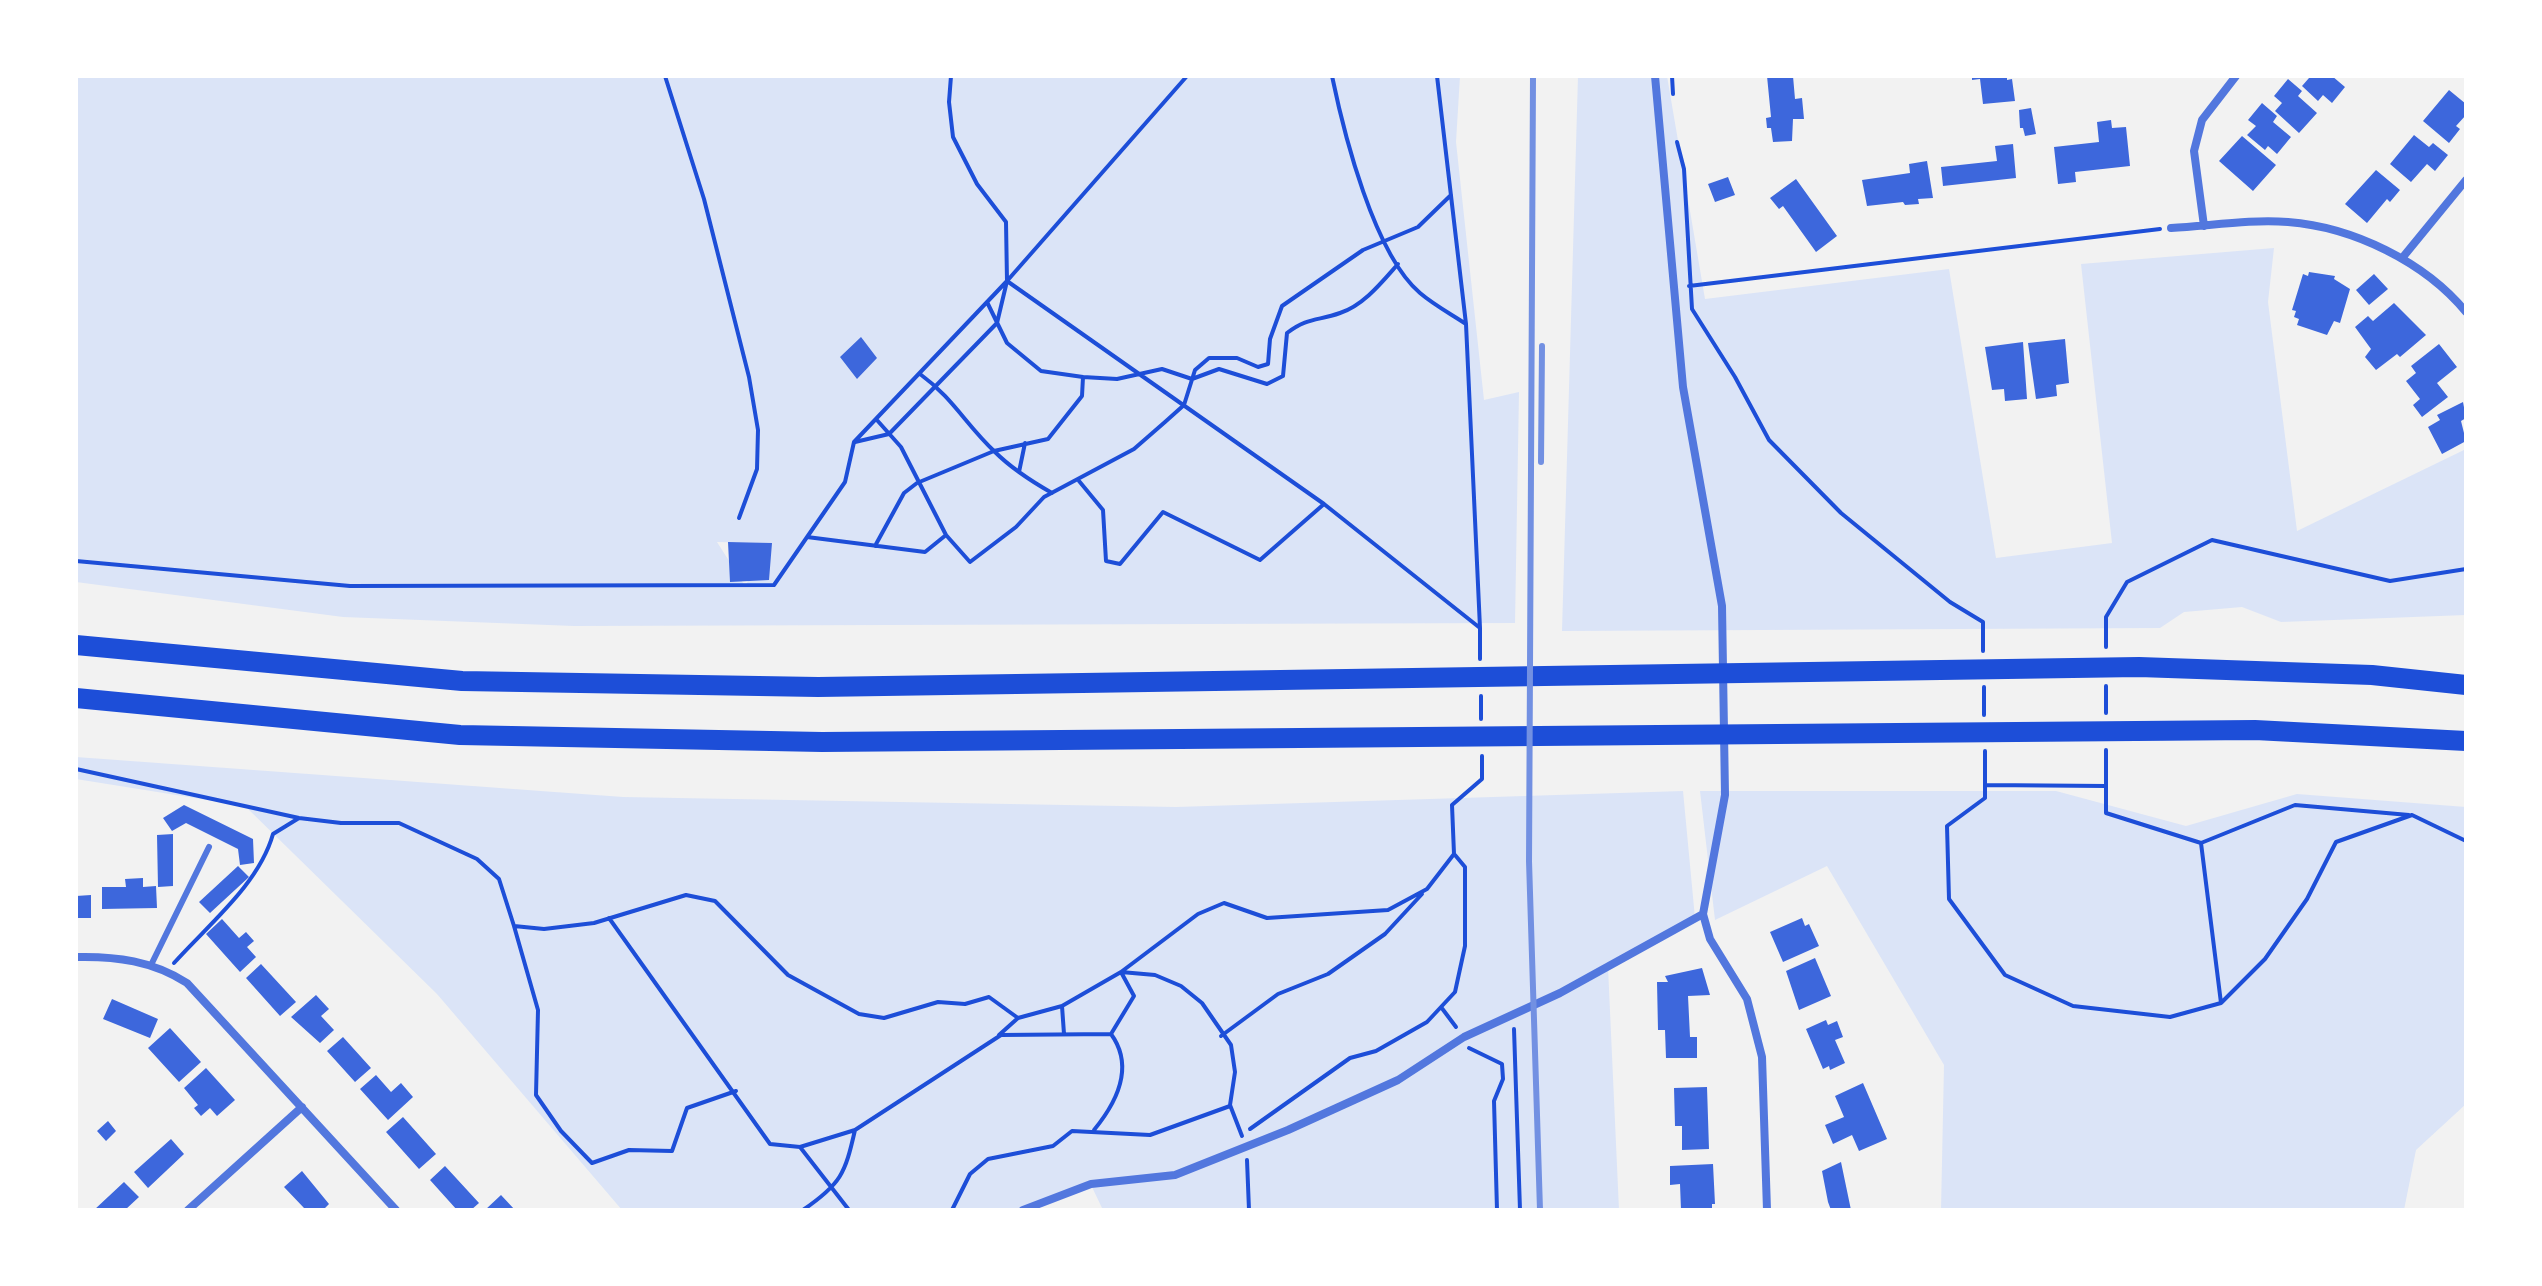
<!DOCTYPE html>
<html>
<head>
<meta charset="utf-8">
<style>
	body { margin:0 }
	#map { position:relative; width:2542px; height:1286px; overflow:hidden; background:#f2f2f2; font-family:Raleway,sans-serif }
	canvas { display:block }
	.frame { position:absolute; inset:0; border:78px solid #fff; pointer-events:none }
</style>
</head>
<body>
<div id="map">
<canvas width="2542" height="1286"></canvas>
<div class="frame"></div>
</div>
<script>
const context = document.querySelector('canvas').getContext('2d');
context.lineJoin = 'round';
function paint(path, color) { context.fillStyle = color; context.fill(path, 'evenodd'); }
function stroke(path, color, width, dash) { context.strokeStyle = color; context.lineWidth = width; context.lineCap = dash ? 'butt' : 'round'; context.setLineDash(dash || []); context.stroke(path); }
paint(new Path2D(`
	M76 76H1460L1456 142 1484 400 1519 392 1515 623 574 626 343 617 76 582ZM717 542 771 543 745 586Z
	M1578 76H1667L1705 299 1949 269 1996 558 2112 543 2081 264 2274 248 2268 302 2297 531 2466 449V615L2281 622 2242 607 2184 612 2160 628 1562 631Z
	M76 757 623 797 1176 807 1683 791 1695 918 1608 967 1619 1210H1103L1091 1185 1023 1210H622L437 994 245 806 76 779Z
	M1700 791H2056L2186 826 2297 794 2466 807V1104L2416 1150 2404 1210H1941L1944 1065 1827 866 1715 920Z`), '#dbe4f7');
paint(new Path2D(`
	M1767 76H1793L1795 99 1802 98 1804 119H1793L1792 141 1773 142 1771 128H1767L1766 118 1771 117Z
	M1972 76H2007V80L2012 79 2015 101 1983 104 1980 79 1972 80Z
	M2306 76H2332L2345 87 2332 103 2323 95 2318 101 2302 86 2309 78Z
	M2288 79 2302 91 2298 96 2317 113 2299 133 2275 111 2282 103 2274 96Z
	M2449 90 2466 104V115L2456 126 2460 129 2449 143 2423 121Z
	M2262 103 2277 116 2273 122 2291 137 2277 154 2268 146 2265 150 2247 135 2256 126 2248 120Z
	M2031 108 2036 134 2025 136 2023 128H2020L2019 110Z
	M2111 120 2112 128 2126 127 2130 166 2075 172 2076 182 2058 184 2054 147 2099 142 2097 122Z
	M2414 135 2429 147 2433 143 2448 155 2435 171 2427 164 2411 182 2390 164Z
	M2242 136 2276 165 2253 191 2219 161Z
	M2013 144 2016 178 1943 186 1941 167 1997 161 1995 146Z
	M1927 161 1933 198 1918 199 1919 204 1905 205 1903 202 1867 206 1862 180 1910 173 1909 164Z
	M2376 170 2400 190 2390 202 2387 199 2367 223 2345 204Z
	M1728 177 1735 195 1715 202 1708 184Z
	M1796 179 1837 236 1816 252 1783 206 1779 209 1770 198Z
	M2309 272 2335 276 2334 279 2350 289 2340 323 2334 321 2327 335 2297 325 2299 319 2294 317 2296 311 2292 310 2303 274 2308 276Z
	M2374 274 2388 289 2369 305 2356 290Z
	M2394 303 2426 335 2400 357 2397 354 2376 370 2365 357 2371 349 2355 327 2368 316 2373 321Z
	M861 337 877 358 857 379 840 357Z
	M2065 339 2069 383 2056 385 2057 396 2036 399 2028 343Z
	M2023 342 2027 399 2005 401 2004 389 1992 390 1985 347Z
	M2439 344 2457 367 2437 383 2448 397 2422 417 2413 405 2420 399 2406 381 2416 373 2411 366Z
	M2463 402 2466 418 2461 421 2466 441 2442 454 2428 427 2440 420 2437 415Z
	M728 542 772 543 769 580 730 582Z
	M184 805 253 839 254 863 240 865 238 849 186 823 172 831 163 818Z
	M173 834V886L158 887 157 835Z
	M238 866 249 877 210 913 199 902Z
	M143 878V887L156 886 157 908 102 909V887H126L125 879Z
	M91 895V918H76V896Z
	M1802 918 1805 926 1809 924 1819 946 1783 962 1770 932Z
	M222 919 239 938 246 932 254 941 247 947 256 957 240 972 206 934Z
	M1815 958 1831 996 1799 1010 1786 971Z
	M261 964 296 1002 280 1016 246 978Z
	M1702 968 1710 995 1688 996 1690 1037H1697V1058H1666L1665 1030H1658L1657 982H1668L1665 976Z
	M316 995 329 1009 321 1016 334 1030 320 1043 291 1017Z
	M112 999 158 1019 150 1038 103 1019Z
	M1826 1020 1828 1025 1837 1021 1843 1037 1835 1040 1845 1063 1830 1070 1829 1066 1823 1069 1806 1029Z
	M170 1028 201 1062 179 1082 148 1048Z
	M343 1037 371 1068 355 1082 327 1051Z
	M206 1068 235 1100 217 1116 210 1108 201 1116 194 1108 198 1105 184 1088Z
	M376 1075 391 1092 401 1083 413 1097 388 1120 360 1089Z
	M1863 1083 1887 1139 1859 1151 1852 1135 1833 1144 1825 1125 1844 1117 1835 1096Z
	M1707 1087 1709 1149 1682 1150V1126H1675L1674 1088Z
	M403 1117 436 1154 419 1169 386 1132Z
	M108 1121 116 1131 106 1141 97 1131Z
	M171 1139 184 1154 148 1188 134 1172Z
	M1841 1162 1851 1210H1831L1828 1202 1822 1171Z
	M1713 1164 1715 1204H1712V1210H1681L1680 1184 1670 1185V1166Z
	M445 1166 479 1203 471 1210H457L430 1180Z
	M302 1171 329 1204 323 1210H301L304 1208 284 1187Z
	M124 1182 139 1197 125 1210H94Z
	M501 1195 515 1210H485Z`), '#3d67dc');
stroke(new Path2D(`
	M665 76 704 199 749 377 758 430 757 469 739 518
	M1332 76C1344 134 1374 254 1420 293 1434 305 1451 314 1466 324
	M1437 76 1466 324 1480 628
	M1672 76 1673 94
	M1677 142 1684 169 1692 309 1735 377 1769 440 1841 513 1950 602 1983 622V651
	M1007 281 1324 504 1480 628V659
	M1689 286 2160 229
	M987 302 1007 343 1041 371 1083 377
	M920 374C953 398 966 425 995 452 1012 469 1031 481 1052 493
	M876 419 901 447 946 535
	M855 442 889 434 997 323 1007 281 1006 222 977 184 953 137 949 102 951 76
	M1019 472 1025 443
	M1079 481 1103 510 1106 561 1120 564 1163 512 1260 560 1324 504
	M807 537 925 552 946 535 970 562 1016 527 1044 497 1134 449 1165 422 1184 405 1195 370 1209 358H1237L1258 367 1268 364 1270 339 1282 306 1363 250 1418 227 1451 195
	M875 546 904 493 917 483 994 451 1048 439 1082 396 1083 377 1117 379 1162 369 1192 379 1219 369 1267 384 1283 376 1287 333C1308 317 1318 321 1340 313 1364 305 1382 282 1398 264
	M76 561 350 586 774 585 845 482 854 442 1007 281 1187 76
	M2106 647V617L2127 582 2212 540 2390 581 2466 569
	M1984 687V715
	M1481 696V719
	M2106 713V686
	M2106 750V813L2201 843 2295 805 2409 815
	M1985 751V798L1947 826 1949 899 2005 975 2073 1006 2170 1017 2221 1003 2265 959 2307 899 2336 842 2412 815 2466 841
	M76 769 299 818 341 823H399L477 859 499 879 514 926 544 929 594 923 686 895 715 901 788 975 859 1014 884 1018 938 1002 965 1004 989 997 1018 1018 1062 1006 1121 972 1155 975 1181 986 1202 1003 1231 1045 1235 1072 1230 1105 1242 1136
	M1985 785 2106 786
	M2201 843 2221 1003
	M609 918 770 1144 800 1147 849 1210
	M514 926 538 1010 536 1095 561 1131 592 1163 629 1150 672 1151 687 1108 736 1091
	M174 963C209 924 259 884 273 834L299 818
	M1062 1006 1064 1034
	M1441 1007 1456 1027
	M1514 1029 1520 1210
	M999 1035 1018 1018
	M1221 1036 1278 994 1328 974 1385 934 1422 894
	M1469 1048 1502 1064 1503 1079 1494 1101 1497 1210
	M1250 1129 1350 1058 1376 1051 1427 1022 1455 992 1465 946V867L1455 855
	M1094 1130C1117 1102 1135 1067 1111 1034
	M800 1147 855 1130
	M1247 1160 1249 1210
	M803 1210C841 1184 845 1174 855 1130L1001 1035 1111 1034 1134 996 1121 972 1198 914 1224 903 1267 918 1388 910 1427 889 1454 854 1452 805 1482 779V756
	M952 1210 970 1174 988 1159 1053 1146 1072 1131 1150 1135 1230 1106`), '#1d4ed8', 4);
stroke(new Path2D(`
	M151 965 209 847`), '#5277de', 6);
stroke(new Path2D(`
	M1655 76 1683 387 1722 606 1725 795 1703 914 1710 939 1747 999 1762 1057 1767 1210
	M2204 226 2194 151 2202 120 2236 76
	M2171 228C2209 226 2250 219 2288 222 2353 227 2425 262 2466 312
	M2403 257 2466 180
	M76 957C116 956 153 961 187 983L396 1210
	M188 1210 302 1107
	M1023 1210 1091 1184 1175 1175 1288 1130 1398 1080 1464 1037 1560 993 1703 914`), '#5277de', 8);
stroke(new Path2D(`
	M76 645 462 681 818 687 2139 667 2372 675 2466 685
	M76 698 460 735 822 742 2255 730 2466 741`), '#1d4ed8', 20);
stroke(new Path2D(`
	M1533 76 1529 861 1540 1210
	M1541 462 1542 346`), '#7290e2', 6);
</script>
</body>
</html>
